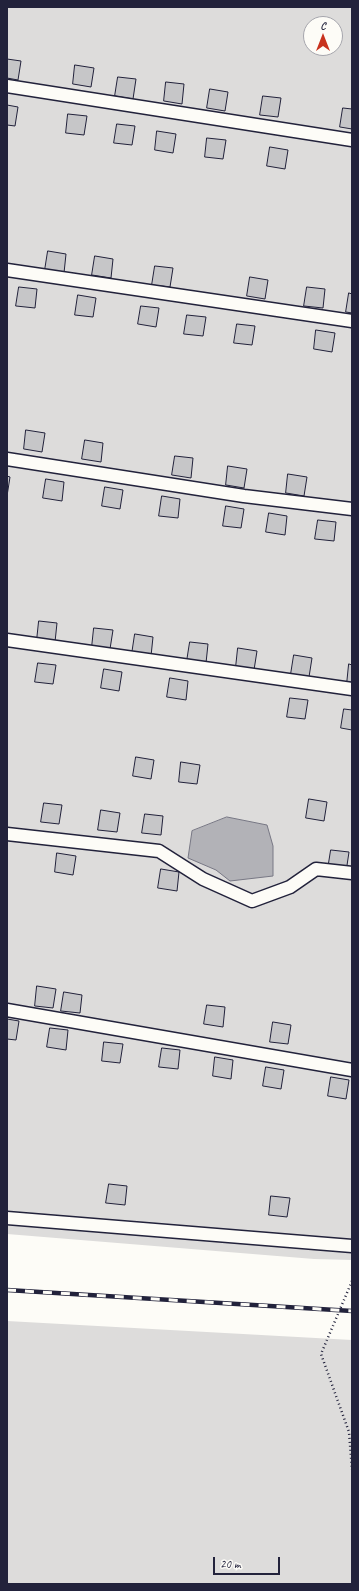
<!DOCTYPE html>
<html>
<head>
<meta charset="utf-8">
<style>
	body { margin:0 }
	#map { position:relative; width:359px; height:1591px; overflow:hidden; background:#fdfcf7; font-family:Caveat,sans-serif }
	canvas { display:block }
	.frame { position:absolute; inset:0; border:8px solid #22223b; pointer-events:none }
	.north { position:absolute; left:303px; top:16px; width:40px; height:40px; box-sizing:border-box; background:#fdfcf7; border:1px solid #a5a5ac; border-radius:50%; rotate:0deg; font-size:11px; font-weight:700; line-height:16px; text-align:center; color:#22223b }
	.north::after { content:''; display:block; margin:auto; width:14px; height:18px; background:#c8321e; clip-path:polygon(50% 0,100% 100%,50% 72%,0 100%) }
	.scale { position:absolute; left:213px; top:1557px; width:67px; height:18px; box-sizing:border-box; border:2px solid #22223b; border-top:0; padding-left:5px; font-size:12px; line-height:14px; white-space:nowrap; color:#22223b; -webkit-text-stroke:3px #fdfcf7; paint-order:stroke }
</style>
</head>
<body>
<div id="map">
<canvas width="359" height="1591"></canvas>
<div class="frame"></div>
<div class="north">С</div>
<div class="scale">20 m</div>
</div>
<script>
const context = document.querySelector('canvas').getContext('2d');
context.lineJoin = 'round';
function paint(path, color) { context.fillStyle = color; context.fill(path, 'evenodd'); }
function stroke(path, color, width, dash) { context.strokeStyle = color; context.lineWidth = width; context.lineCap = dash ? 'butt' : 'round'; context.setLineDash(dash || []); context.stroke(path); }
paint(new Path2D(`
	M7 7H352V1260L314 1259 7 1234ZM311 24H335V48H311Z
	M7 1321 352 1340V1584H7Z`), '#dddcdb');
const water = new Path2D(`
	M227 817 267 825 273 846V876L230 881 216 870 188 858 192 831Z`);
paint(water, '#b2b2b7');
stroke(water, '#787885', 1);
const building = new Path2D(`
	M7 59 21 61 18 80 7 78Z
	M75 65 94 68 91 87 73 84Z
	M118 77 136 79 133 99 115 96Z
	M166 82 184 84 182 104 164 101Z
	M210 89 228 92 225 111 207 108Z
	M263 96 281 98 278 117 260 115Z
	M7 105 18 107 15 126 7 125Z
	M343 108 352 109V129L340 127Z
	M68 114 87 116 84 135 66 133Z
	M117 124 135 126 132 145 114 143Z
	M157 131 176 134 173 153 155 150Z
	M207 138 226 140 223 159 205 157Z
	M270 147 288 150 285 169 267 166Z
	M48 251 66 254 64 273 45 270Z
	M95 256 113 259 111 278 92 275Z
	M155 266 173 268 170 287 152 285Z
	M250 277 268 280 265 299 247 296Z
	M19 287 37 289 35 308 16 306Z
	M307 287 325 289 323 308 304 306Z
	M349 293 352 294V313L346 312Z
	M78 295 96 298 93 317 75 315Z
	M141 306 159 308 156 327 138 324Z
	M187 315 206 317 203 336 184 334Z
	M237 324 255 326 252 345 234 343Z
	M316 330 335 333 332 352 314 349Z
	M26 430 45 433 42 452 24 449Z
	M85 440 103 443 101 462 82 459Z
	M175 456 193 458 191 478 172 475Z
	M228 466 247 469 244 488 226 485Z
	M288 474 307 477 304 496 286 493Z
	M7 476 10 477 7 496Z
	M46 479 64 482 62 501 43 498Z
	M105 487 123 490 120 509 102 506Z
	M162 496 180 499 178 518 159 516Z
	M226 506 244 509 241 528 223 526Z
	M269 513 287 516 285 535 266 532Z
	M318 520 336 522 334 541 315 539Z
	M39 621 57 623 55 642 37 640Z
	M94 628 113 630 110 649 92 647Z
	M135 634 153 637 151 656 132 654Z
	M190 642 208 644 206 663 187 661Z
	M238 648 257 651 254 670 236 667Z
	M294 655 312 658 309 677 291 674Z
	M38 663 56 665 53 684 35 682Z
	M349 664 352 665V684H347Z
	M104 669 122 672 119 691 101 688Z
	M170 678 188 681 186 700 167 697Z
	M290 698 308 700 305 719 287 717Z
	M344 709 352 710V730L341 728Z
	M136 757 154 760 151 779 133 776Z
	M181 762 200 765 197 784 179 782Z
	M309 799 327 802 324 821 306 818Z
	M44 803 62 805 59 824 41 822Z
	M101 810 120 813 117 832 98 830Z
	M145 814 163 816 161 835 142 833Z
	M331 850 349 852 346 872 328 869Z
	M57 853 76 856 73 875 55 872Z
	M161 869 179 872 177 891 158 888Z
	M37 986 56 989 53 1008 35 1006Z
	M64 992 82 995 80 1013 61 1011Z
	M207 1005 225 1007 223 1027 204 1024Z
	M7 1019 19 1021 16 1040 7 1039Z
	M273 1022 291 1025 288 1044 270 1042Z
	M50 1028 68 1030 66 1050 47 1047Z
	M104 1042 123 1044 120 1063 102 1061Z
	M162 1048 180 1050 178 1069 159 1067Z
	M215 1057 233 1060 231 1079 213 1076Z
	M266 1067 284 1070 281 1089 263 1086Z
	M331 1077 349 1080 346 1099 328 1096Z
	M109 1184 127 1186 125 1205 106 1203Z
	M271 1196 290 1198 287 1217 269 1215Z`);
paint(building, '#c6c6c8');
stroke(building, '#22223b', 1);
const service = new Path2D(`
	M7 86 352 140
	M7 270 352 321
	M7 459 244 496 352 509
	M7 640 352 689
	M7 834 159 851 203 879 252 901 290 887 316 869 352 873
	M7 1010 352 1070
	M7 1218 352 1246`);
stroke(service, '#22223b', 15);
stroke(new Path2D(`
	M352 1281 321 1354 349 1432 352 1470`), '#22223b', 2.5, [1, 3]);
stroke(service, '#fdfcf7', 12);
const rail = new Path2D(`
	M7 1290 352 1311`);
stroke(rail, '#22223b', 4.5);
stroke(rail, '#fdfcf7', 3, [9]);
</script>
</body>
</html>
